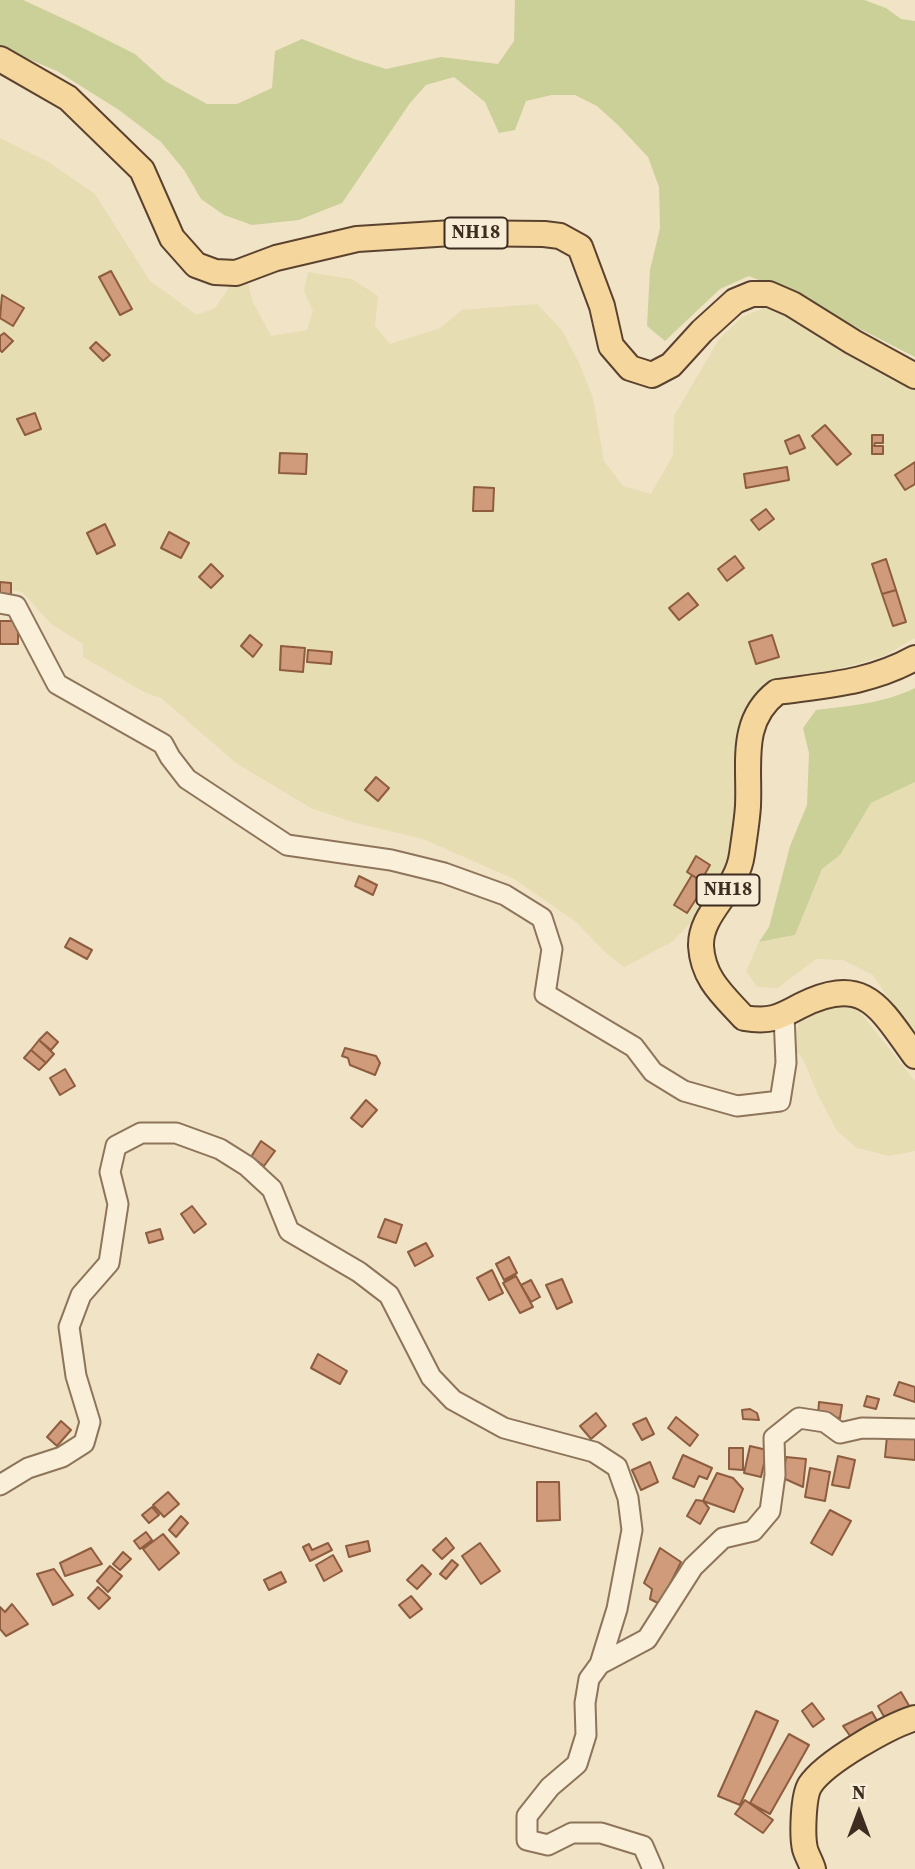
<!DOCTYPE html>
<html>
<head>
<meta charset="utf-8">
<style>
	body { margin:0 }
	#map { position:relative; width:915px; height:1869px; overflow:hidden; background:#f1e3c6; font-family:"Source Serif 4",serif }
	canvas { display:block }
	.north { position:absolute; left:824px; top:1778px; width:70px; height:70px; -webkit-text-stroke:5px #f7edd6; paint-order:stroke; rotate:0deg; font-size:19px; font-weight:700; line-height:28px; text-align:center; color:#3d2c1f }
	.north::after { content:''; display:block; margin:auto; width:24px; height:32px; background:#3d2c1f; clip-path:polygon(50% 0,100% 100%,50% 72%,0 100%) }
</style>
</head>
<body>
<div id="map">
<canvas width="915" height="1869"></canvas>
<div class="north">N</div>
</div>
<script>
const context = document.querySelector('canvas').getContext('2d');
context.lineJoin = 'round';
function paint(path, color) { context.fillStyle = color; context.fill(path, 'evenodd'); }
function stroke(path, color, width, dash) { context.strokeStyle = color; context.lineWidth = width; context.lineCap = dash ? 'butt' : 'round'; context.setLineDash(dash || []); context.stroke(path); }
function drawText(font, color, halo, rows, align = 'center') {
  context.font = font + ' "Source Serif 4",serif'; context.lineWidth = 7; context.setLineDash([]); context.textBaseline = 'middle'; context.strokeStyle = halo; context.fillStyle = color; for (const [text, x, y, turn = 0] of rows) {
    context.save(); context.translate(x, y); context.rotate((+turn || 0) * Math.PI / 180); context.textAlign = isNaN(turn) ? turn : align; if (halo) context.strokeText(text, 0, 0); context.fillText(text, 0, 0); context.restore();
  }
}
paint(new Path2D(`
	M0 138 47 161 95 194 150 281 197 315 215 308 230 286 248 282 252 300 271 336 307 330 313 311 304 291 308 272 352 279 378 296 375 326 390 344 440 328 462 310 537 304 562 330 580 365 593 398 604 461 623 486 651 494 673 455 674 416 719 339 742 317 768 306 915 390V638L884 656 860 663 825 672 777 678 753 709 740 813 726 879 700 914 672 942 624 967 607 954 575 921 514 879 423 839 352 822 311 808 236 763 161 698 146 693 83 657V644L51 624 22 592 0 589Z
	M915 782V1040L873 975 843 960 816 959 778 988 757 987 746 971 759 942 795 935 822 869 840 855 871 803Z
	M855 1006 915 1081V1151L889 1156 857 1148 837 1131 818 1095 803 1059 791 1045 801 1017 826 1009Z`), '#e7ddb3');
paint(new Path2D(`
	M0 0H23L77 25 135 54 165 81 207 104H237L272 88 275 51 302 39 354 59 386 69 441 57 498 64 514 41 515 0H864L886 8 901 19 915 21V357L788 292 749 276 720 289 665 341 647 326 650 270 660 228 659 187 648 157 619 126 597 106 575 95H552L526 101 515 130 499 133 485 102 454 77 426 85 410 103 342 203 299 220 252 225 224 215 201 199 184 170 161 142 119 110 57 71 0 47Z
	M915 688V782L871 803 840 855 822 869 795 935 759 942 769 927 790 846 807 805 809 753 803 728 816 710C849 706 885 703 915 688Z`), '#cbd099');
const building = new Path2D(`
	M111 271 132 309 120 315 99 277Z
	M2 295 24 308 13 326 0 318Z
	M4 333 13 341 2 352 0 350V336Z
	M96 342 110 355 103 361 90 348Z
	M35 413 41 429 25 435 17 419Z
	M825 425 851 454 837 465 812 436Z
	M799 435 805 448 790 454 785 441Z
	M872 435H883V443H875L874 446H883V454H872Z
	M280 453 307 454 306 474 279 473Z
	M915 462V484L905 490 895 475Z
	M787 467 789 480 746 488 744 474Z
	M474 487 494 488 493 511H473Z
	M766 509 774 519 759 530 751 520Z
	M105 524 115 545 97 554 87 533Z
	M169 532 189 543 181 558 161 548Z
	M735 556 744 568 727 581 718 569Z
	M886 559 896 590 882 594 872 564Z
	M211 564 223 576 211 588 199 577Z
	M0 582 11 583V602H0Z
	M896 590 906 622 893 626 882 594Z
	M688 593 698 605 679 620 669 608Z
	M0 621H18V644H0Z
	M250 635 262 645 253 657 241 646Z
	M772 635 779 657 756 664 749 642Z
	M281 646 305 648 303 672 280 670Z
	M308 650 332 652 331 664 307 662Z
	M376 777 389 788 378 801 365 790Z
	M696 856 710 865 701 881 687 872Z
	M692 875 706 884 687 913 674 905Z
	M359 876 377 885 373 895 355 886Z
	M70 938 92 950 87 959 65 947Z
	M47 1032 58 1042 51 1050 39 1040Z
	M39 1040 54 1054 46 1063 31 1050Z
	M345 1048 376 1056 380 1063 375 1075 350 1065 348 1058 342 1056Z
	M31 1050 46 1063 39 1070 24 1058Z
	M65 1069 75 1086 60 1095 50 1078Z
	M366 1100 377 1110 362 1127 351 1118Z
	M261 1141 275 1151 264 1166 251 1157Z
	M192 1206 206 1224 194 1233 181 1214Z
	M385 1219 402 1225 396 1243 378 1237Z
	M160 1229 163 1239 149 1243 146 1233Z
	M426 1243 433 1256 415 1266 408 1252Z
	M509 1257 517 1273 504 1280 496 1264Z
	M492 1270 503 1293 489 1300 477 1278Z
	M516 1276 533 1307 520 1313 503 1283Z
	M562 1279 572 1302 557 1309 546 1285Z
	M531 1280 540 1297 531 1302 521 1285Z
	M318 1354 347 1371 340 1384 311 1368Z
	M899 1382 915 1387V1402L894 1395Z
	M867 1396 879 1399 876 1409 864 1406Z
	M819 1402 842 1405 840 1418 818 1416Z
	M750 1409 757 1413 759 1420 743 1419 742 1410Z
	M596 1413 606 1426 591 1439 580 1426Z
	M676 1417 698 1435 690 1446 668 1428Z
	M646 1418 654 1434 642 1440 633 1424Z
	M61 1421 71 1430 57 1446 47 1437Z
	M887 1436 915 1439V1460L885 1457Z
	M750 1446 767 1450 761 1477 744 1473Z
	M729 1448H743V1470L729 1469Z
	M683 1455 712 1468 707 1479 699 1476 694 1487 673 1478Z
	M838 1456 855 1460 849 1488 832 1485Z
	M786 1457 806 1459 803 1487 783 1478Z
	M650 1462 658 1482 641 1490 632 1470Z
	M810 1468 830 1472 825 1501 805 1497Z
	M717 1473 733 1478 743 1489 734 1512 703 1501Z
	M537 1482H559L560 1520 537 1521Z
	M168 1492 179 1504 164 1517 153 1505Z
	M696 1500 703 1501 709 1508 700 1524 687 1516Z
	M152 1507 159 1515 149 1523 142 1515Z
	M830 1510 851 1521 832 1555 811 1543Z
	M181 1516 188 1523 176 1537 169 1530Z
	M146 1532 152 1540 140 1549 134 1541Z
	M163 1534 179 1553 159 1570 143 1549Z
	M446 1538 454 1548 442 1559 433 1550Z
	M368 1541 370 1551 349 1557 346 1546Z
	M328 1543 332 1550 310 1561 303 1547 309 1544 312 1550Z
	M480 1543 500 1571 481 1584 462 1556Z
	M91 1548 102 1564 65 1576 60 1563Z
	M660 1548 681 1562 660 1604 650 1599 652 1589 644 1583Z
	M123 1552 131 1559 120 1570 113 1564Z
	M333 1555 342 1571 324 1581 316 1565Z
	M452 1560 458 1565 446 1579 440 1574Z
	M422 1565 431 1574 417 1589 407 1580Z
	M110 1566 122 1576 108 1592 97 1581Z
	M54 1569 73 1595 53 1605 37 1574Z
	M281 1572 286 1582 269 1590 264 1580Z
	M98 1587 110 1598 99 1609 88 1598Z
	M411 1596 422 1609 410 1618 399 1605Z
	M12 1604 28 1624 6 1636 0 1629V1607L5 1612Z
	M901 1692 911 1709 887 1722 878 1706Z
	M812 1703 824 1719 813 1727 802 1711Z
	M756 1711 778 1721 740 1805 718 1796Z
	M872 1712 880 1726 853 1740 843 1726Z
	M789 1734 809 1745 770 1814 750 1803Z
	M745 1800 773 1820 763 1833 735 1814Z`);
paint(building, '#d09b7a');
stroke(building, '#8e5c3f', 2);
const minor = new Path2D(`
	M0 603 16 606 57 684 163 744 170 757 187 779 287 845 391 860 444 873 505 895 542 918 552 949 545 994 634 1047 653 1072 684 1091 737 1106 780 1101 786 1063 784 1015
	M0 1485 28 1468 62 1457 84 1443 90 1422 76 1376 69 1327 81 1295 109 1263 118 1204 110 1172 116 1146 141 1133H176L220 1149 247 1166 272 1189 289 1231 359 1272 389 1295 431 1377 453 1400 504 1428 594 1452 617 1467 628 1498 632 1530 617 1609 600 1664 647 1639 693 1567 723 1538 753 1531 770 1511 775 1475 774 1438 799 1418 825 1422 840 1433 862 1428 915 1429
	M600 1664 589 1679 585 1703 586 1735 577 1764 550 1787 527 1816V1840L548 1845 572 1833H601L643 1846 653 1869`);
const major = new Path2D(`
	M0 59 68 98 142 170 172 238 196 265 215 272 236 273 276 258 357 239 452 233 544 234 560 236 580 247 602 306 611 346 630 368 652 375 671 365 702 331 735 301 752 294H769L792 304 853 342 915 376
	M915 658C870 683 827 685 777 692 739 721 750 764 748 806 747 822 744 839 742 854 737 892 700 912 701 946 703 979 723 995 744 1018 770 1022 778 1018 800 1006 865 973 880 1008 915 1056
	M813 1869C811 1862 807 1856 805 1849 802 1836 803 1796 810 1785 825 1762 889 1726 915 1718`);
stroke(minor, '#8d745a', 23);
stroke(major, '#5b422f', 28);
stroke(minor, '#faf0da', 19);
stroke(major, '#f5d79d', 24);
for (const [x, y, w] of [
	[476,233,63],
	[728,890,63]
]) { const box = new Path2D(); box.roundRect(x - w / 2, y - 15.5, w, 31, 5); context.fillStyle = '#f7edd6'; context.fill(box); stroke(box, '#3d2c1f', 2); }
drawText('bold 19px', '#3d2c1f', null, [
	["NH18",476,233],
	["NH18",728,890]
]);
</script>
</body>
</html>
